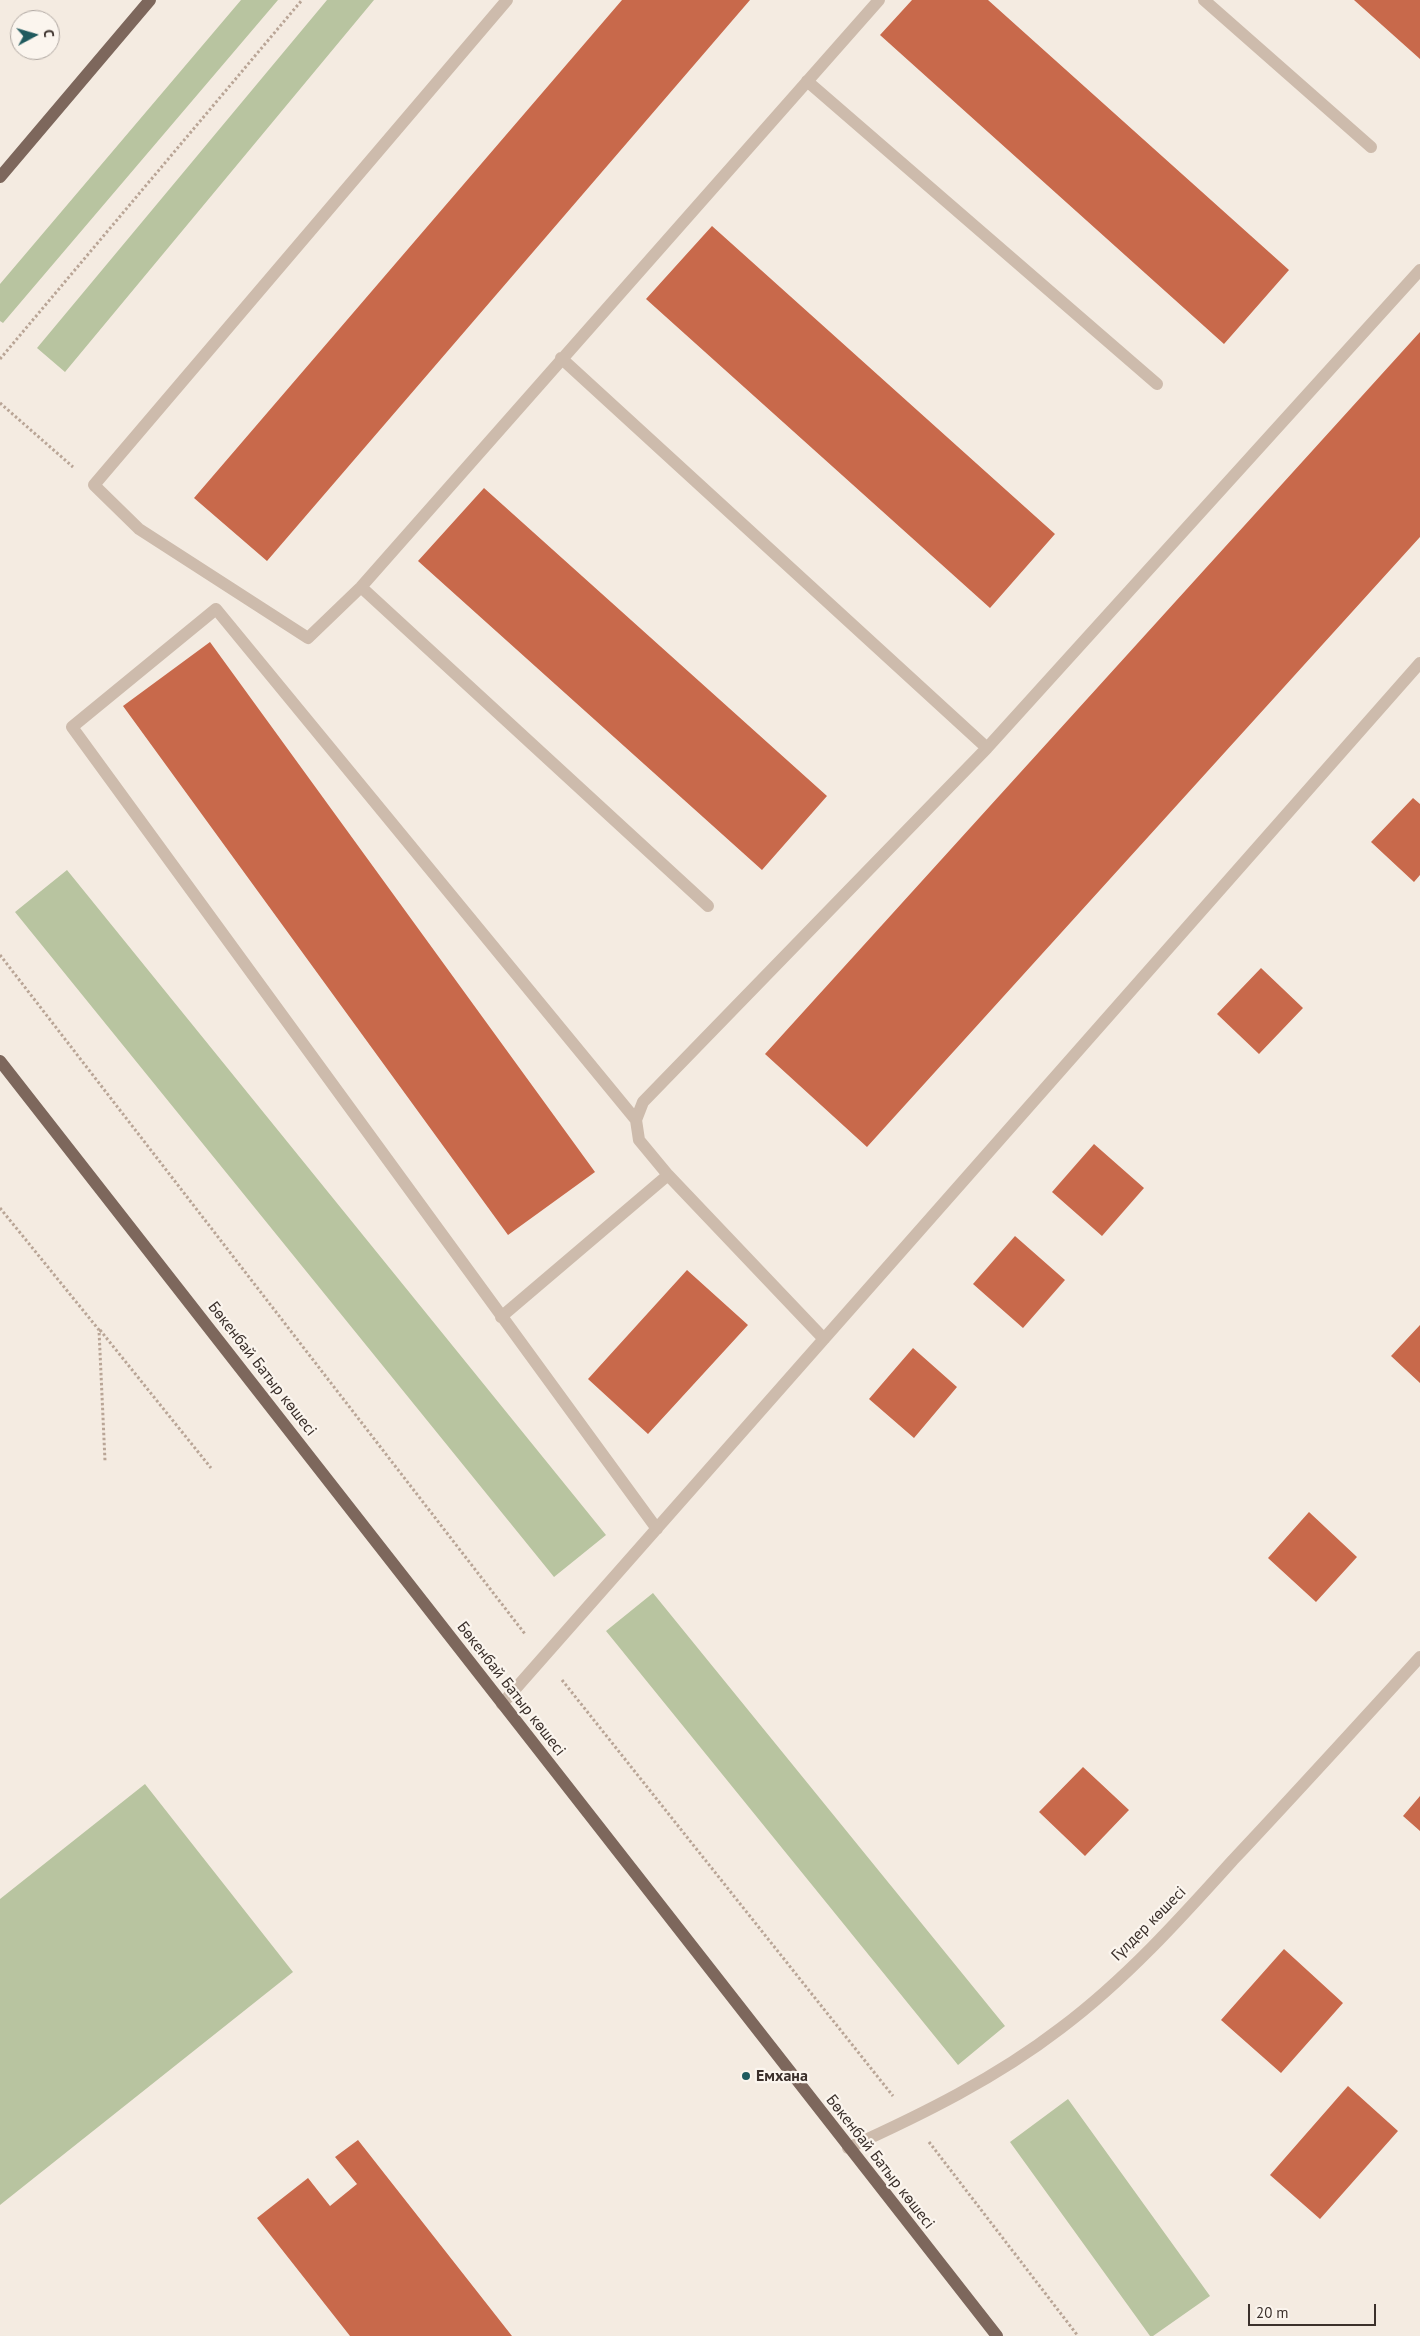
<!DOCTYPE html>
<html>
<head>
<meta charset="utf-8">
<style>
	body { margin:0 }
	#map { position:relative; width:1420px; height:2336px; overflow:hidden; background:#f4ebe1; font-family:"PT Sans",sans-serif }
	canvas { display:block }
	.north { position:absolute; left:10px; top:10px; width:50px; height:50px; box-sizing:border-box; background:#fbf5ee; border:1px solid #aea6a0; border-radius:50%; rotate:84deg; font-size:14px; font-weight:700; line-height:20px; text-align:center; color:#3b302b }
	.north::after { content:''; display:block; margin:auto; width:18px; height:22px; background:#1f5a5e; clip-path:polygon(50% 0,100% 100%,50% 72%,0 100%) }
	.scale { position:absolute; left:1248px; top:2304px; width:128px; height:22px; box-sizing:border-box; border:2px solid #3b302b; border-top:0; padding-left:6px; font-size:15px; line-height:18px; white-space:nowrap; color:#3b302b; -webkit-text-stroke:4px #fbf5ee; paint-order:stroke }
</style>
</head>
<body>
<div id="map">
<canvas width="1420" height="2336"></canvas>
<div class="north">С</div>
<div class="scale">20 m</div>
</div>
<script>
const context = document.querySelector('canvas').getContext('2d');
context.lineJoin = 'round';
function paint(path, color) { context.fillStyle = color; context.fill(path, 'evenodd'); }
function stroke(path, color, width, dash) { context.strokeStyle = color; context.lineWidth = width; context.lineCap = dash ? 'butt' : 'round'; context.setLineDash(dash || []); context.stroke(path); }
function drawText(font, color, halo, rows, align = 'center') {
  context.font = font + ' "PT Sans",sans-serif'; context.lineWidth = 4.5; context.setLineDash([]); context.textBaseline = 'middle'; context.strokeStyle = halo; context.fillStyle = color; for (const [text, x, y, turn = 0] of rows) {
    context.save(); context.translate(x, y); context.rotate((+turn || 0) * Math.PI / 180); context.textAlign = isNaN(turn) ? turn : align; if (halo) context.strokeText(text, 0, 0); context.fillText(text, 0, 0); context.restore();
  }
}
paint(new Path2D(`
	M241 0H278L3 323 0 321V284Z
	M327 0H374L65 372 37 348Z
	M67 870 606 1535 554 1577 15 912Z
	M653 1593 1005 2026 958 2065 606 1631Z
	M145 1784 293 1972 0 2205V1899Z
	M1068 2099 1210 2296 1153 2336H1150L1010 2142Z`), '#b8c4a0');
paint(new Path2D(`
	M622 0H750L267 561 194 498Z
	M912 0H988L1289 270 1224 344 880 35Z
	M1354 0H1420V59Z
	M712 226 1055 534 990 608 646 299Z
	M1420 332V537L867 1147 765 1054Z
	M484 488 827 796 762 870 418 561Z
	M210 642 595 1172 508 1235 123 706Z
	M1413 798 1420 804V875L1414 882 1371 842Z
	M1261 968 1303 1008 1259 1054 1217 1014Z
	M1094 1144 1144 1188 1102 1236 1052 1192Z
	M1015 1236 1065 1280 1023 1328 973 1284Z
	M687 1270 748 1325 648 1434 588 1379Z
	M1420 1325V1383L1391 1356Z
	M913 1348 957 1387 914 1438 869 1399Z
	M1309 1512 1357 1557 1316 1602 1268 1558Z
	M1083 1767 1129 1810 1085 1856 1039 1812Z
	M1420 1796V1831L1403 1816Z
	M1284 1949 1343 2003 1281 2073 1221 2020Z
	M1348 2086 1398 2131 1320 2219 1270 2175Z
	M358 2140 512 2336H350L257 2218 308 2178 330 2206 357 2184 335 2157Z`), '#c8694b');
stroke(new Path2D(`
	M0 359 302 0
	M0 403 73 467
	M0 955 525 1634
	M0 1208 99 1330 105 1461
	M100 1330 211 1468
	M562 1680 893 2096
	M929 2142 1078 2336`), '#b9a596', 3, [2.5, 2.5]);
stroke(new Path2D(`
	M507 0 94 485 139 529 308 638 361 587 879 0
	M1204 0 1371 147
	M807 81 1157 384
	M561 358 987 748
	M361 587 708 906
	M636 1120 216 609 72 727 657 1529
	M501 1317 668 1175
	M824 1339 668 1175 639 1140 636 1120 643 1102 987 748 1420 270
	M502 1704 1420 663
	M848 2148C923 2114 996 2078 1061 2028 1125 1980 1180 1919 1233 1860 1296 1793 1358 1725 1420 1657`), '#cdbbac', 12);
stroke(new Path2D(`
	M0 177 150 0
	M0 1061 997 2336`), '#7d675c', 12);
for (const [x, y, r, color] of [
	[746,2076,5,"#1f5a5e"]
]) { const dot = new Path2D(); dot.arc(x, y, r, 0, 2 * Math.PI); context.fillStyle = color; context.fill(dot); stroke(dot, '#fbf5ee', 2); }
drawText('16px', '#3b302b', '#fbf5ee', [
	["Бөкенбай Батыр көшесі",262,1369,52],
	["Бөкенбай Батыр көшесі",511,1689,52],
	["Гүлдер көшесі",1149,1924,-45],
	["Бөкенбай Батыр көшесі",880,2162,52]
]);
drawText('bold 16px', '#3b302b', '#fbf5ee', [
	["Емхана",756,2076]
], 'left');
</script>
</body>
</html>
